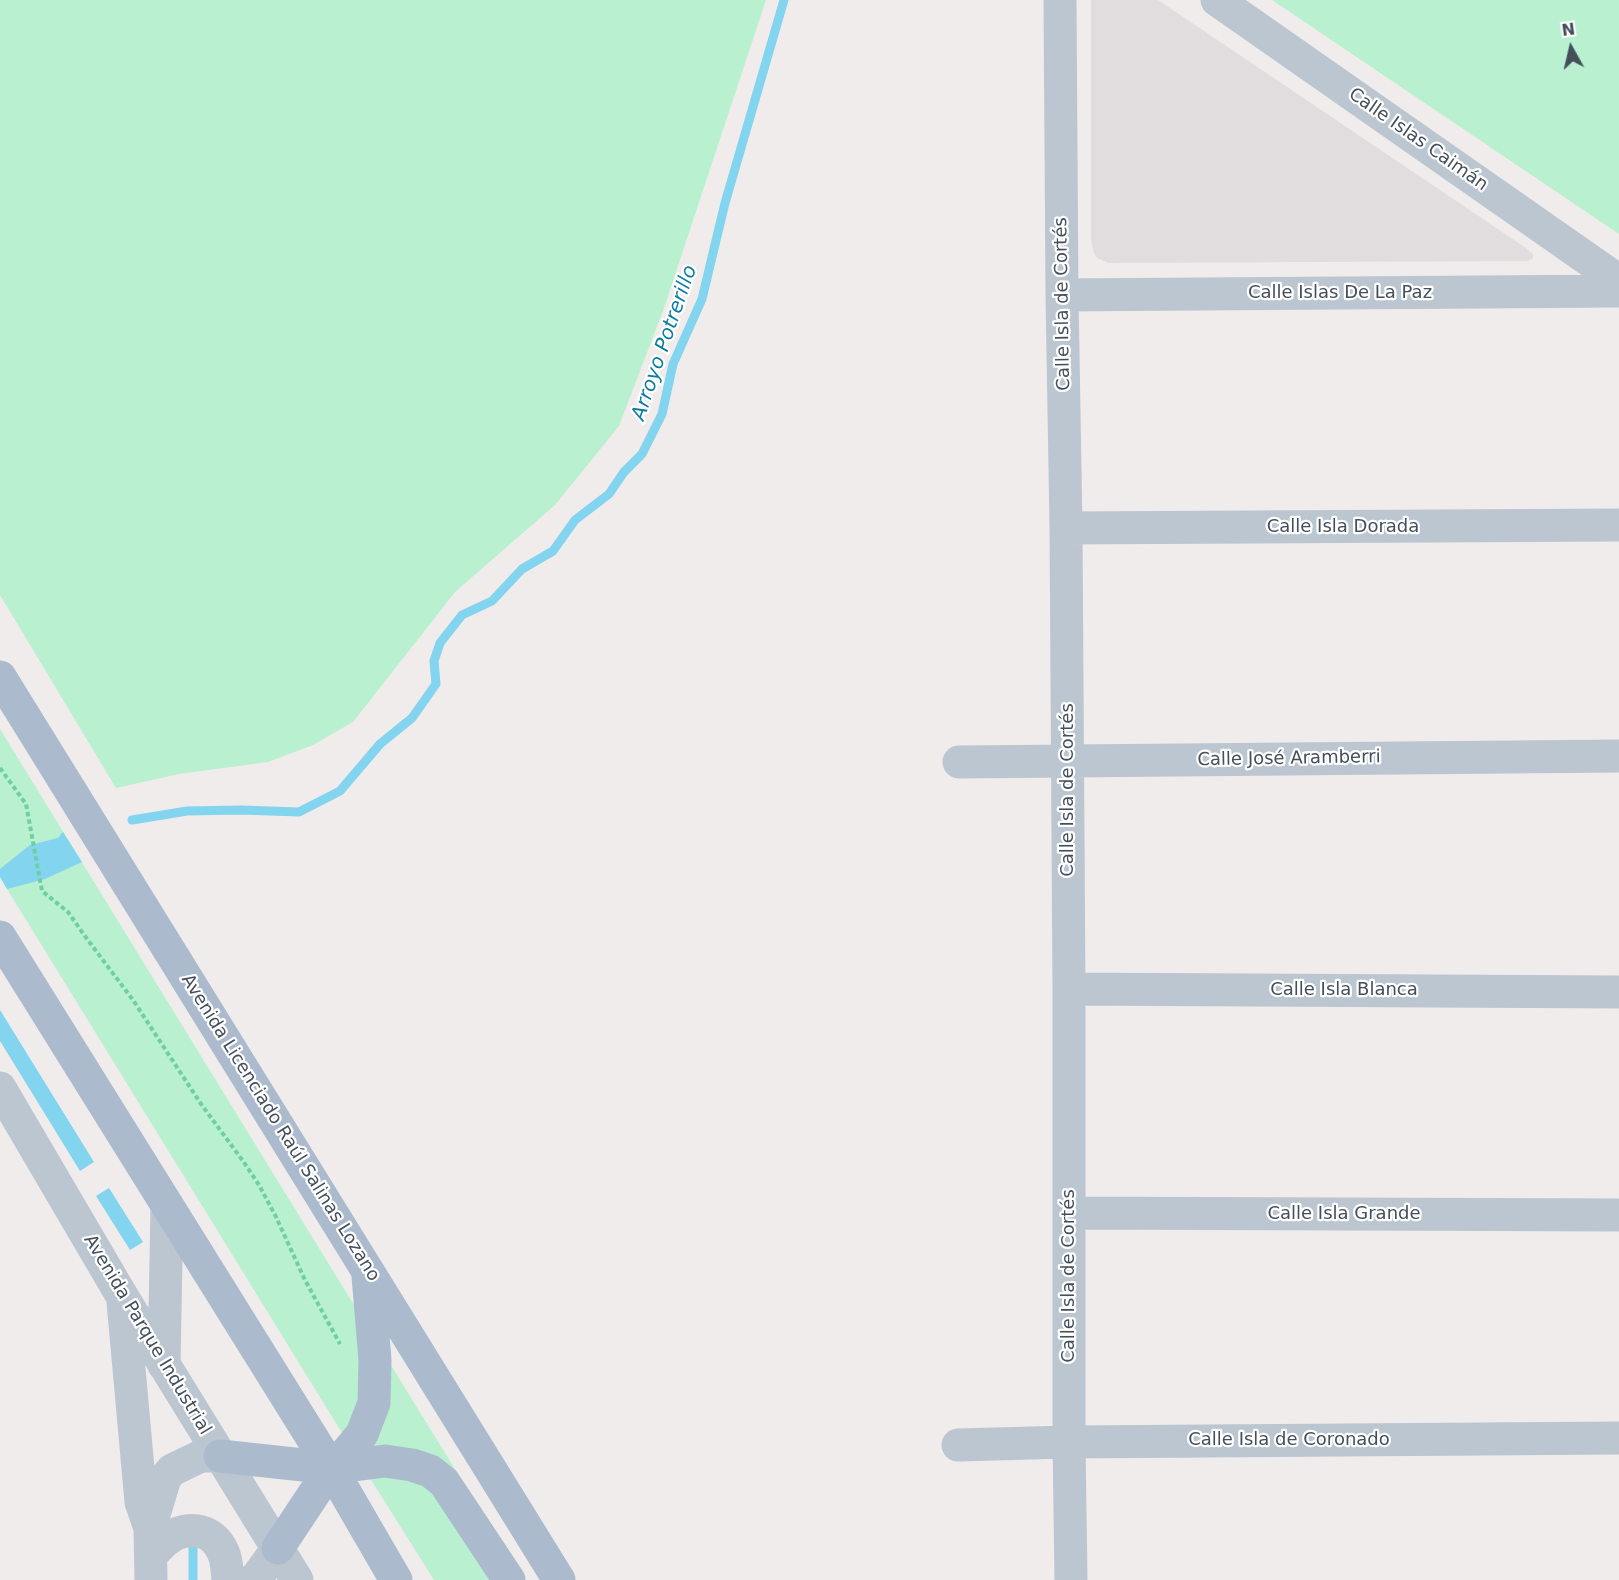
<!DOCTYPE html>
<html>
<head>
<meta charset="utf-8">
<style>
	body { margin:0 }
	#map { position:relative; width:1619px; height:1580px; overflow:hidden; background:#f0ecec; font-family:"DejaVu Sans",sans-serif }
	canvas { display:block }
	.north { position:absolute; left:1541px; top:18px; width:60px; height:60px; -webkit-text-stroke:4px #fff; paint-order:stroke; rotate:352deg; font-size:16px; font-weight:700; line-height:24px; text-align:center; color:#444f5b }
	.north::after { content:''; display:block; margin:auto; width:21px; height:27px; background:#444f5b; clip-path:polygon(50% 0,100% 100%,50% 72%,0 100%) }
</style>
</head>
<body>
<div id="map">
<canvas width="1619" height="1580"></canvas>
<div class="north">N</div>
</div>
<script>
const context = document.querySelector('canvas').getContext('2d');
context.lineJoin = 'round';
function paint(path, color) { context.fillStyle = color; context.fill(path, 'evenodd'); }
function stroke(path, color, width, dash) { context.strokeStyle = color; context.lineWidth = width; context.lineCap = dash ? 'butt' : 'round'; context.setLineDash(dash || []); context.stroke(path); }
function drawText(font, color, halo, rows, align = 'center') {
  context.font = font + ' "DejaVu Sans",sans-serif'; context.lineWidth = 4.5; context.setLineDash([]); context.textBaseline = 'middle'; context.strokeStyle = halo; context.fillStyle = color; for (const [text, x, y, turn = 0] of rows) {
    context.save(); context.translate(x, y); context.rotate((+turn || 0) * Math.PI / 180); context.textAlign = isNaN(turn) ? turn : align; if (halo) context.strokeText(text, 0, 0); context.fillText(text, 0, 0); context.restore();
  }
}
paint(new Path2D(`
	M1091 0H1158L1526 248 1533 254V258L1528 261 1114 263H1109L1097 258 1094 253 1091 241Z`), '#e1ddde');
paint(new Path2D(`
	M0 0H766L664 308 619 426 555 505 455 592 353 722 313 745 268 762 179 774 116 788 0 595Z
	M1272 0H1619V234Z
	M0 729 523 1580H434L363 1467 7 889 0 877Z`), '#b8f0d0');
paint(new Path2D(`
	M63 832 82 862 45 879 7 889 0 877V869L30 845 58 838Z
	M0 1010 94 1162 80 1171 0 1041Z
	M109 1188 143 1242 130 1250 96 1196Z`), '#83d4ef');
stroke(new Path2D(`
	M132 820 187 811 241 810 299 812 340 791 380 744 412 718 436 684 434 661 440 643 462 615 492 601 522 569 553 551 575 520 609 494 624 472 642 454 662 414 673 364 702 299 725 203 784 0
	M193 1580V1547`), '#83d4ef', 9);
stroke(new Path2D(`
	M0 768 26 804 42 891 68 912 87 939 133 1000 201 1104 243 1161 259 1185 276 1217 305 1280 340 1344`), '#6fcfa4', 4, [4.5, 3]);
stroke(new Path2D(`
	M1060 0 1062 295 1066 528 1069 989V1442L1071 1580
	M1217 0 1619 281
	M1062 295 1619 291
	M1066 528 1619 525
	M959 762 1619 756
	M1069 989 1619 992
	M0 1088 122 1296 297 1580
	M1069 1213 1619 1215
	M123 1302 141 1502 150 1528 151 1580
	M164 1365 167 1206
	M958 1445 1069 1442 1619 1438
	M150 1528 165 1478 172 1470 201 1456H220
	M151 1556C155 1551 159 1546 164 1542 184 1525 212 1526 223 1552 227 1560 227 1571 228 1580
	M253 1580 257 1577 278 1548`), '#bcc6d0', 33);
stroke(new Path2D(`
	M0 677 559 1580
	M0 937 331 1468 396 1580
	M220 1456 331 1468 385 1461 412 1465 430 1471 444 1482 509 1580
	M278 1548 331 1468 347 1452 362 1434 374 1403 375 1360 368 1276`), '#abbbcd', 33);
drawText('18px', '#444f5b', '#fff', [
	["Calle Islas Caimán",1418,140,35],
	["Calle Islas De La Paz",1340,293],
	["Calle Isla de Cortés",1063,304,-91],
	["Calle Isla Dorada",1343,527],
	["Calle José Aramberri",1289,759,-1],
	["Calle Isla de Cortés",1068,790,-90],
	["Calle Isla Blanca",1344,990],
	["Avenida Licenciado Raúl Salinas Lozano",280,1128,58],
	["Calle Isla Grande",1344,1214],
	["Calle Isla de Cortés",1069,1276,-90],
	["Avenida Parque Industrial",147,1335,59],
	["Calle Isla de Coronado",1289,1440]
]);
drawText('italic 20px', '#087ca3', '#fff', [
	["Arroyo Potrerillo",665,343,-71]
]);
</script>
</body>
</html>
